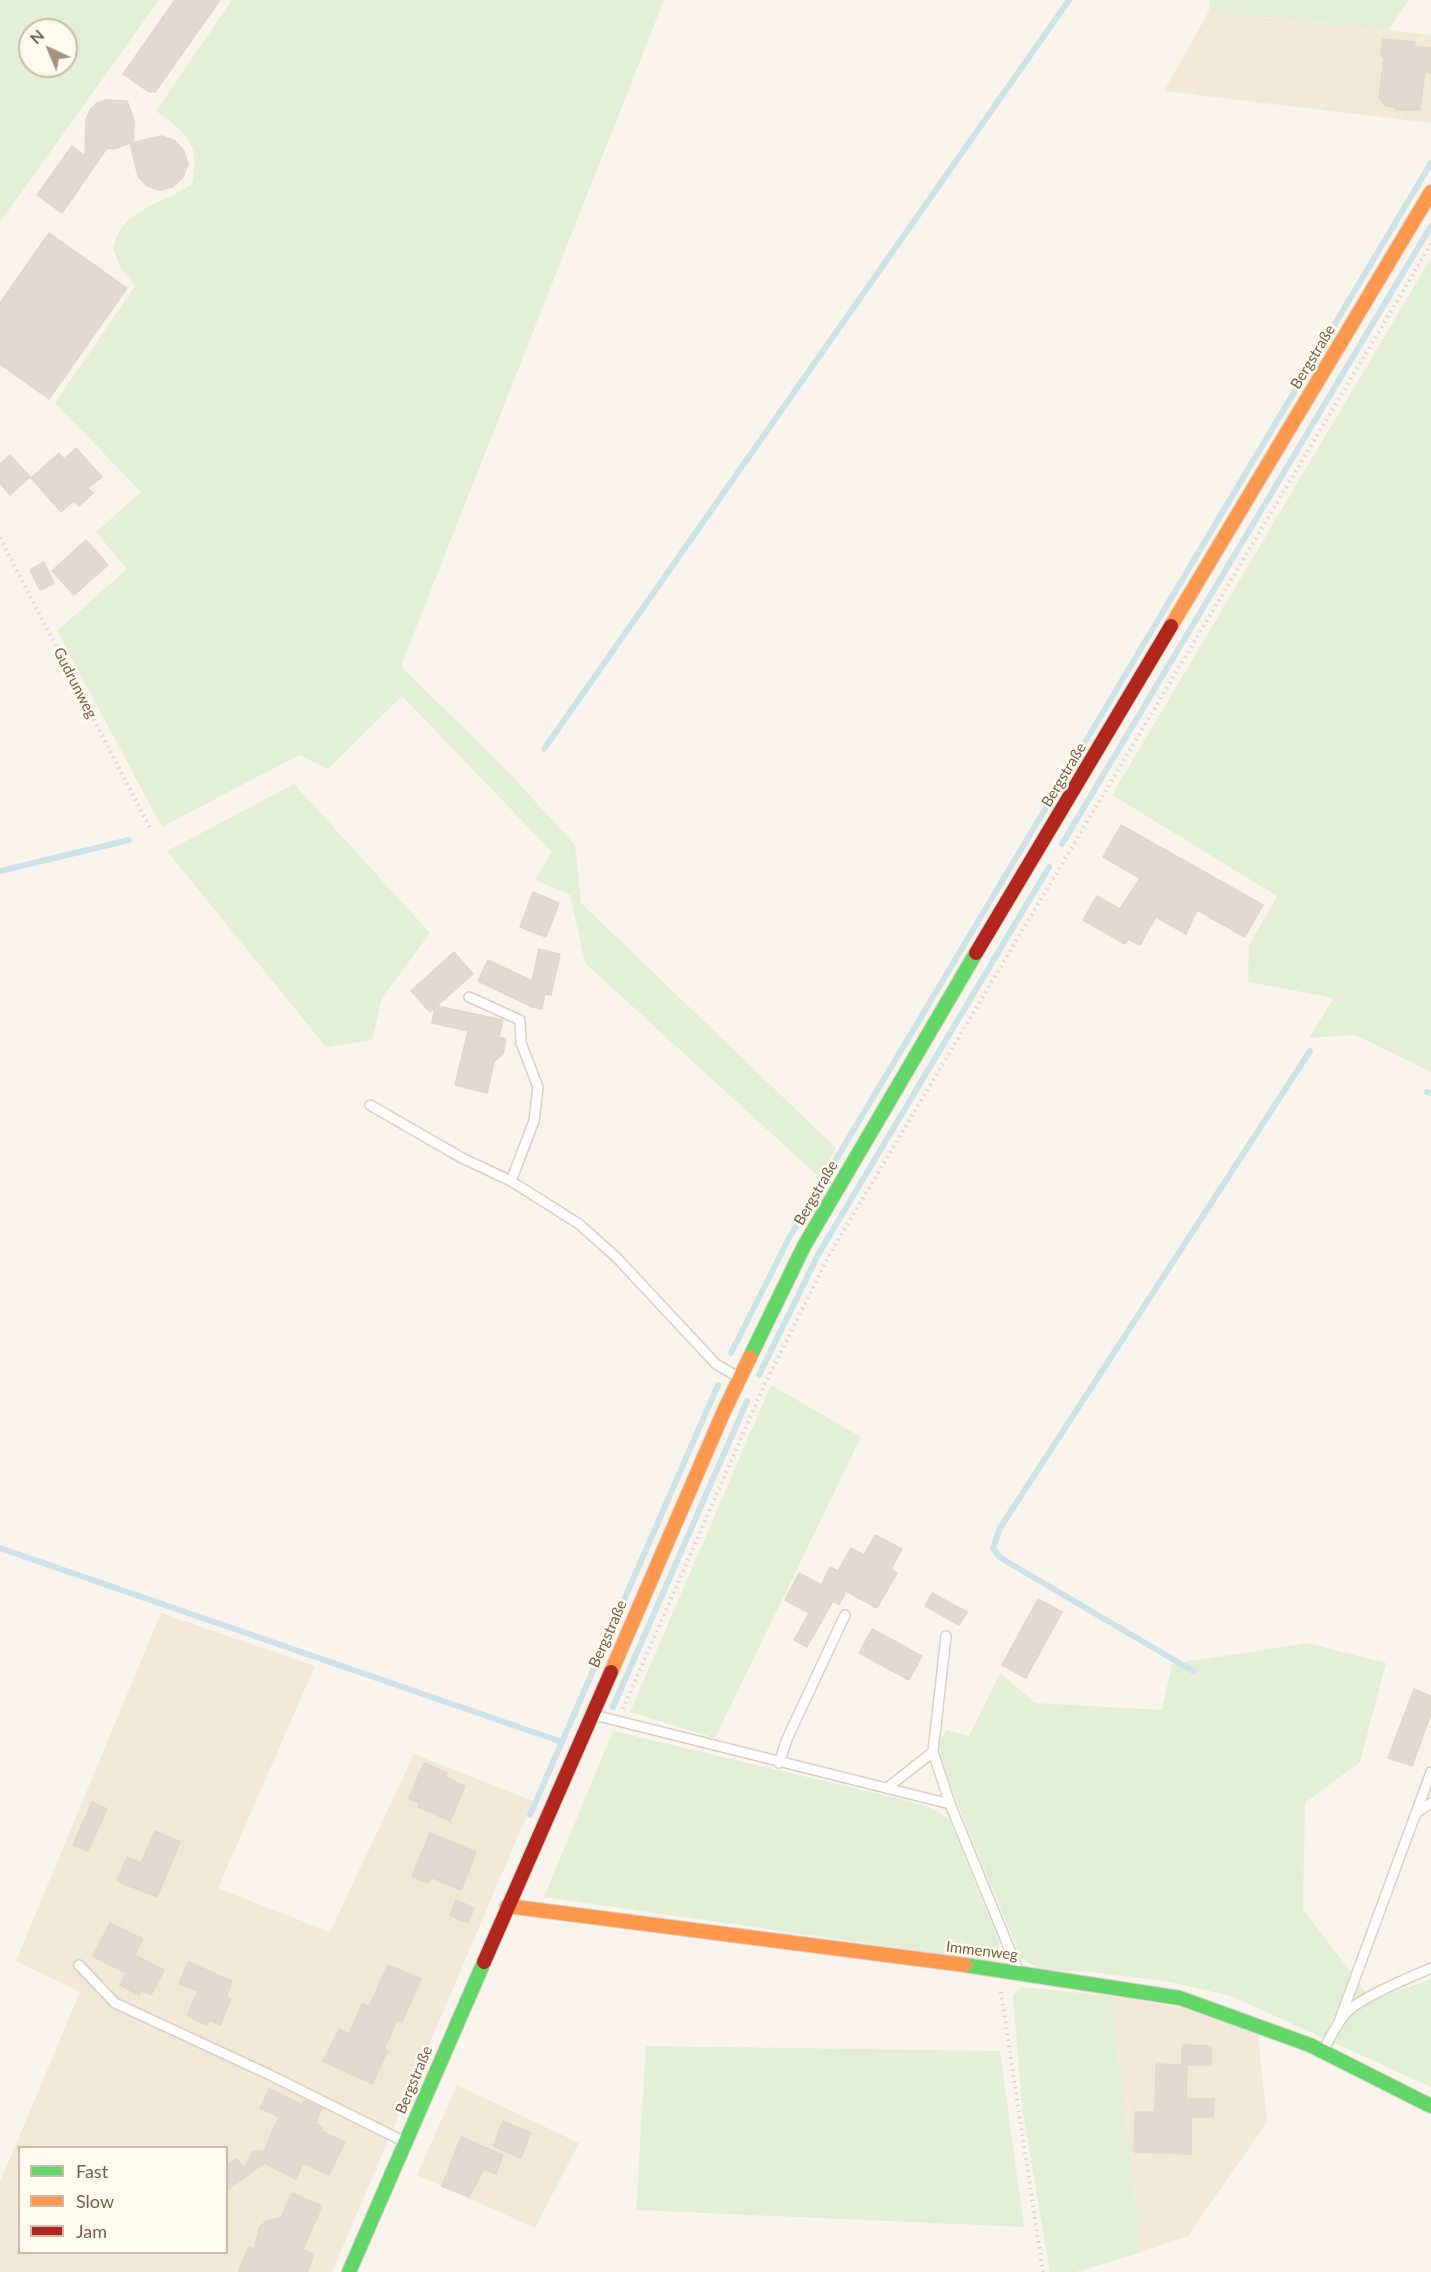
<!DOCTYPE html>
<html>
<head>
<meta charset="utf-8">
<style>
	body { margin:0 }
	#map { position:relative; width:1431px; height:2272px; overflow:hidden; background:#f8f4eb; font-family:Lato,sans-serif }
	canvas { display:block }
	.legend { position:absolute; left:18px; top:2146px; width:210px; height:108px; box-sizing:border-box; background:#fffaed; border:2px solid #c9bcac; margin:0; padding:8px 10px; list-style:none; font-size:18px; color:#775e4a }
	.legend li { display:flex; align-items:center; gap:12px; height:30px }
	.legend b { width:30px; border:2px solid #c9bcac }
	.north { position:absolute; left:18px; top:18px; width:60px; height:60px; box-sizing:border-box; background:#fffaed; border:2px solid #c9bcac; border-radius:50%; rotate:316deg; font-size:16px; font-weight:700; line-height:24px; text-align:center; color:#775e4a }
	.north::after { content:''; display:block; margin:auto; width:21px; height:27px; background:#a49282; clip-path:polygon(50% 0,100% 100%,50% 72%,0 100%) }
</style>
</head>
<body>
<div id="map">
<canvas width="1431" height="2272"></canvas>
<ul class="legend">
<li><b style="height:8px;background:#63d668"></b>Fast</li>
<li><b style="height:8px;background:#ff974d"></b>Slow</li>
<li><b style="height:8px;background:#b3261e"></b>Jam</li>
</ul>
<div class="north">N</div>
</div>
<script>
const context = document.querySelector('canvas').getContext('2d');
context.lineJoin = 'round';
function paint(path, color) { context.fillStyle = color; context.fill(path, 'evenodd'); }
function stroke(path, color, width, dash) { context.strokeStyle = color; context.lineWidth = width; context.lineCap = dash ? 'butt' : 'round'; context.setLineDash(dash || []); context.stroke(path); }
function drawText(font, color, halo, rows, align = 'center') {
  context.font = font + ' Lato,sans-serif'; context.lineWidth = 5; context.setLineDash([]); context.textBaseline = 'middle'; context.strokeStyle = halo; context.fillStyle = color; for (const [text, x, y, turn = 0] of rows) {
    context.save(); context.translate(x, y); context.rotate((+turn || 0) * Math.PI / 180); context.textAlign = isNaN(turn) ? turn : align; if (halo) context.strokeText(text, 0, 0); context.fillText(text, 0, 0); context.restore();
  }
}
paint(new Path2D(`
	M1209 11 1431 35V123L1164 91Z
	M161 1613 315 1666 218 1888 330 1932 414 1754 533 1801 332 2272H0V2182L80 1992 16 1961ZM20 2148H226V2252H20Z
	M1112 1996 1181 2008 1258 2034 1267 2122 1188 2236 1142 2252Z
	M457 2085 579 2143 535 2228 417 2175Z`), '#f1e8d8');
paint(new Path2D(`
	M0 0H159L0 222ZM30 30H66V66H30Z
	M232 0H664L401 666 513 777 575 845 581 903 836 1148 819 1177 585 963 570 895 535 880 552 852 402 696 328 769 299 755 162 827 57 631 127 569 96 532 141 492 55 403 135 286 120 267 113 247C115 242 117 235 120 230 136 206 170 200 192 184 201 143 186 133 156 111Z
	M1210 0H1409L1388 30 1209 11Z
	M1431 258V1072L1356 1035 1309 1038 1334 998 1248 982 1249 946 1277 896 1112 795Z
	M294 784 430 933 382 998 372 1040 326 1047 167 851Z
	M771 1385 861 1437 715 1738 630 1712Z
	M1307 1643 1386 1663 1360 1762 1305 1803 1303 1909 1372 2000 1431 1979V2087L1231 1996 1170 1982 1092 1972 1040 1970 1021 1958 946 1776 939 1746 946 1730 969 1736 1000 1673 1035 1703 1162 1710 1172 1664Z
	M613 1731 921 1804 936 1810 950 1821 998 1939 999 1950 990 1961 544 1897Z
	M1022 1987 1112 1996 1142 2252 1076 2272H1050L1022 2108 1013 1995Z
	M646 2046 1000 2051 1024 2227 636 2210Z`), '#e2efd6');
stroke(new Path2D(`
	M544 749 1069 0
	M1062 844 1431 226
	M0 871 129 840
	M1427 1092 1431 1093
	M731 1353 789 1238 1431 163
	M759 1375 819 1253 1049 867
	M0 1548 562 1742
	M1193 1671 999 1557 993 1548 1000 1528 1310 1051
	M613 1707 747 1401
	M530 1815 718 1385`), '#cde3e8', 6);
const building = new Path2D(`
	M175 0H220L155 92H149L123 74Z
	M1383 39 1415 42 1414 46 1431 48V73L1425 72 1420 110H1396L1394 107 1386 106 1379 98 1384 57 1381 56Z
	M106 100 127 101 134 120 133 142 114 149 107 148 62 213 37 195 72 146 85 156 86 119 90 110 97 103Z
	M162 136 175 141 184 151 188 164 183 177 173 187 160 190 147 186 138 176 130 143Z
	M49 233 127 288 49 399 0 364V303Z
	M76 448 102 477 88 488 93 493 79 506 74 501 61 512 31 478 59 453 64 459Z
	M10 455 30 477 10 495 0 483V464Z
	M86 540 108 565 74 595 52 571Z
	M44 562 54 583 40 590 30 570Z
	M1121 825 1263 905 1245 937 1197 910 1186 934 1156 917 1140 945 1128 939 1125 944 1083 920 1097 896 1120 909 1140 878 1103 857Z
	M533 892 559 903 546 937 520 927Z
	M539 949 560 954 551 995 545 994 542 1009 532 1007 478 981 488 960 532 981Z
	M454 952 473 974 437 1006 503 1020 499 1037 506 1039 503 1054 494 1062 487 1093 455 1085 468 1031 432 1023 435 1007 430 1012 411 991Z
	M875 1535 902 1549 891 1569 897 1573 877 1608 846 1591 839 1605 833 1601 807 1647 794 1640 809 1613 785 1600 799 1573 821 1585 830 1567 838 1571 851 1548 864 1555Z
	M932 1593 967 1612 959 1625 925 1606Z
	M1038 1599 1062 1612 1026 1678 1002 1665Z
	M872 1629 922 1656 909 1680 859 1653Z
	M1414 1689 1431 1696V1714L1412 1766 1388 1758Z
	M424 1763 447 1773 445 1777 465 1786 450 1821 418 1807 420 1803 409 1798Z
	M92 1802 107 1809 88 1851 73 1845Z
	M155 1831 180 1842 157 1897 117 1881 127 1857 141 1863Z
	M430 1833 476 1852 461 1890 431 1877 428 1883 412 1876Z
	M456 1900 474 1908 468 1923 450 1915Z
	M110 1923 143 1939 135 1955 164 1970 151 1995 141 1990 139 1995 120 1985 126 1973 93 1956Z
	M188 1962 232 1981 226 1997 231 1999 220 2025 209 2020 207 2025 187 2016 198 1991 179 1983Z
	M388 1965 421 1979 402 2022 397 2020 384 2049 388 2050 372 2084 323 2061 339 2029 349 2034 362 2004 369 2007Z
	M1182 2045 1211 2046V2065H1187L1186 2099H1214L1213 2117H1191V2154L1134 2152 1135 2112H1155L1156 2064 1182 2065Z
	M269 2089 302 2105 305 2100 322 2108 315 2123 323 2127 321 2131 345 2142 329 2175 303 2163 296 2179 264 2163 226 2191V2166L237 2159 244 2169 253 2151H264L279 2117 260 2108Z
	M503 2121 531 2133 521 2158 493 2146Z
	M461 2137 503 2155 496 2174 484 2169 469 2197 442 2186Z
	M292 2193 322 2206 303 2250 314 2254 307 2272H238L249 2247 255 2249 259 2228 266 2221 281 2218Z`);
paint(building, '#e2dad0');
stroke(building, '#e1d8cd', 1.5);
const lane = new Path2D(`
	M469 997 520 1020 521 1043 538 1087 534 1121 511 1181
	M370 1105 462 1158 511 1181 579 1224 617 1258 716 1364 738 1377
	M946 1636 933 1752 950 1804 1018 1970
	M594 1715 950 1804
	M779 1763 787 1739 845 1615
	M887 1788 933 1752
	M1416 1813 1431 1803
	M79 1965 115 2003 268 2074 405 2142
	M1340 2019 1431 1772
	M1323 2051C1330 2038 1337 2022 1348 2011 1364 1996 1409 1978 1431 1968`);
const fast = new Path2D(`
	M750 1357 804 1246 976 953
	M965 1965 1180 1998 1310 2045 1431 2106
	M349 2272 484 1962`);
const slow = new Path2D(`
	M1171 626 1431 192
	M611 1672 724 1411 750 1357
	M507 1906 965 1965`);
const jam = new Path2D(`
	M976 953 1171 626
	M484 1962 611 1672`);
stroke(lane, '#d7d1c9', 12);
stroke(fast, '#d8d1c9', 16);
stroke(slow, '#d8d1c9', 16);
stroke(jam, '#d8d1c9', 16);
stroke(new Path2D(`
	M0 538 150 828
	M623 1709 763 1388 828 1257 1431 244
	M1001 1992 1043 2272`), '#dad4ce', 4, [1.5, 4.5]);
stroke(lane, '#fefdfc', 9);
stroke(fast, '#63d668', 14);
stroke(slow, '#ff974d', 14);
stroke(jam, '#b3261e', 14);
drawText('15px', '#775e4a', '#fffaed', [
	["Bergstraße",1313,357,-59],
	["Gudrunweg",75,683,63],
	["Bergstraße",1064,775,-59],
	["Bergstraße",816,1193,-60],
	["Bergstraße",608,1634,-66],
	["Immenweg",982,1951,7],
	["Bergstraße",414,2080,-67]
]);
</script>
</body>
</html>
